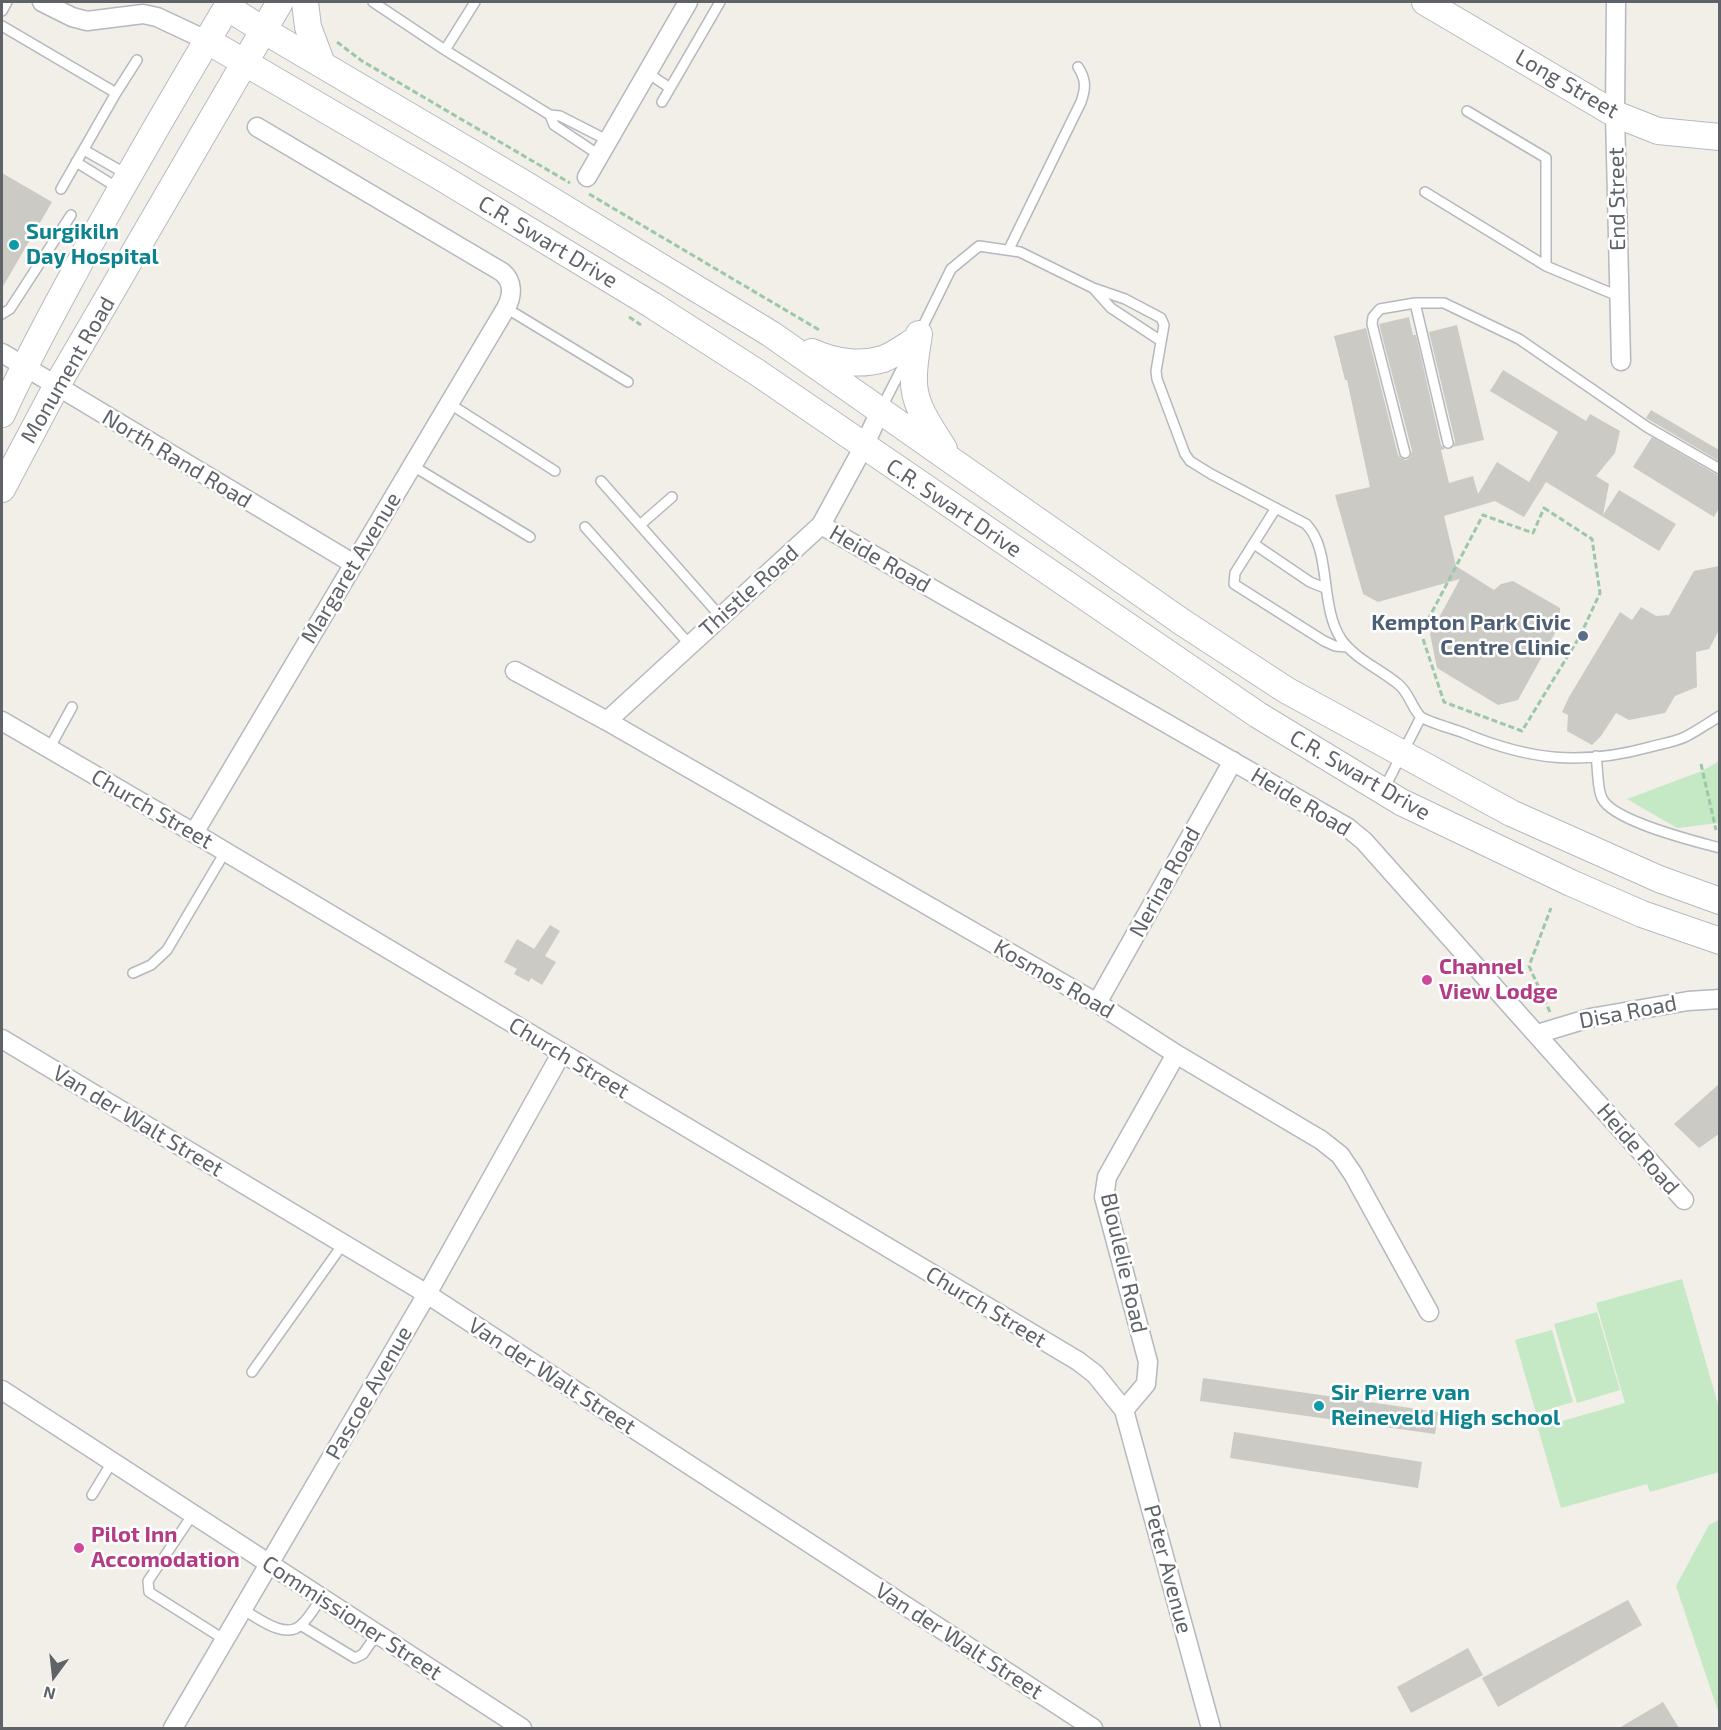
<!DOCTYPE html>
<html>
<head>
<meta charset="utf-8">
<style>
	body { margin:0 }
	#map { position:relative; width:1721px; height:1730px; overflow:hidden; background:#f1efe8; font-family:"Exo 2",sans-serif }
	canvas { display:block }
	.frame { position:absolute; inset:0; border:3px solid #5f6368; pointer-events:none }
	.north { position:absolute; left:24px; top:1646px; width:60px; height:60px; -webkit-text-stroke:4px #fff; paint-order:stroke; rotate:195deg; font-size:16px; font-weight:700; line-height:24px; text-align:center; color:#5f6368 }
	.north::after { content:''; display:block; margin:auto; width:21px; height:27px; background:#5f6368; clip-path:polygon(50% 0,100% 100%,50% 72%,0 100%) }
</style>
</head>
<body>
<div id="map">
<canvas width="1721" height="1730"></canvas>
<div class="frame"></div>
<div class="north">N</div>
</div>
<script>
const context = document.querySelector('canvas').getContext('2d');
context.lineJoin = 'round';
function paint(path, color) { context.fillStyle = color; context.fill(path, 'evenodd'); }
function stroke(path, color, width, dash) { context.strokeStyle = color; context.lineWidth = width; context.lineCap = dash ? 'butt' : 'round'; context.setLineDash(dash || []); context.stroke(path); }
function drawText(font, color, halo, rows, align = 'center') {
  context.font = font + ' "Exo 2",sans-serif'; context.lineWidth = 5; context.setLineDash([]); context.textBaseline = 'middle'; context.strokeStyle = halo; context.fillStyle = color; for (const [text, x, y, turn = 0] of rows) {
    context.save(); context.translate(x, y); context.rotate((+turn || 0) * Math.PI / 180); context.textAlign = isNaN(turn) ? turn : align; if (halo) context.strokeText(text, 0, 0); context.fillText(text, 0, 0); context.restore();
  }
}
paint(new Path2D(`
	M1719 761V823L1677 828 1627 799 1702 771Z
	M1682 1279 1719 1408V1472L1650 1492 1647 1484 1561 1508 1538 1428 1625 1403 1596 1303Z
	M1597 1312 1620 1390 1577 1403 1554 1324Z
	M1552 1330 1573 1402 1536 1413 1515 1340Z
	M1719 1520V1714L1676 1586 1709 1525Z`), '#c5e8c5');
paint(new Path2D(`
	M2 173 52 202 2 288Z
	M1409 317 1413 335H1416L1441 445 1445 449 1441 450 1449 483 1473 476 1478 494 1497 462 1529 482 1558 432 1490 391 1503 370 1586 421 1590 414 1620 431 1615 453 1596 476 1609 484 1603 515 1619 490 1676 524 1659 551 1546 482 1524 517 1495 501 1444 516 1456 566 1494 590 1501 584 1513 581 1560 608V624L1518 700 1498 705 1437 668 1430 634 1460 579 1378 602 1363 594 1335 495 1370 487 1347 380H1345L1334 336 1366 328 1398 455 1401 458 1406 460 1410 457 1412 451 1379 324Z
	M1457 325 1484 440 1453 447 1455 441 1429 332Z
	M1651 410 1719 450V461L1646 418Z
	M1652 437 1719 476V508L1714 517 1633 467Z
	M1719 566V630L1709 649 1696 652 1697 687 1675 696 1665 713 1629 720 1616 713 1601 736 1592 745 1567 731 1568 715 1562 712 1569 697 1620 612 1632 620 1641 607 1656 616 1669 615 1694 571Z
	M550 925 560 931 545 956 556 962 542 985 531 978 529 982 514 974 517 969 504 962 517 939 534 949Z
	M1719 1084V1134L1699 1148 1674 1124Z
	M1203 1378 1438 1412 1435 1434 1200 1401Z
	M1234 1432 1422 1462 1418 1488 1230 1458Z
	M1628 1600 1642 1625 1498 1707 1482 1678Z
	M1468 1648 1483 1675 1411 1713 1397 1687Z
	M1663 1702 1679 1728H1619Z`), '#cccac5');
const lane = new Path2D(`
	M373 2 445 50 550 115 560 116 607 140
	M2 11 7 2
	M2 26 116 93
	M445 50 475 2
	M646 72 670 88
	M662 102 720 2
	M1467 111 1546 158V266
	M550 115 554 125 599 155
	M84 150 128 175
	M76 162 118 188
	M61 189 116 93 137 60
	M1425 192 1546 266 1618 296
	M1009 249 1081 102C1086 88 1086 79 1078 67
	M1093 288 1111 308 1161 341
	M1415 303 1448 443
	M506 308 628 382
	M2 314 10 309 71 215
	M920 332 951 269 979 246 1020 252 1093 288 1125 299 1161 318 1164 325 1156 371 1157 379 1185 454 1190 461 1211 474 1306 524C1332 550 1319 605 1341 639 1355 659 1380 669 1398 684 1409 692 1412 709 1421 717 1428 722 1454 729 1464 733 1529 760 1581 766 1650 747 1661 744 1674 742 1685 737 1697 731 1708 723 1720 716
	M450 404 555 471
	M881 409 906 360
	M1405 453 1372 324 1373 317 1380 309 1415 303H1444L1519 339 1647 427 1720 469
	M413 466 530 537
	M601 481 721 617
	M1276 508 1235 573 1234 584 1324 641 1335 646 1347 647
	M640 525 672 497
	M585 527 690 645
	M1254 544 1310 582 1325 588
	M49 749 72 707
	M1596 756C1598 767 1597 789 1602 798 1612 821 1694 841 1720 848
	M1384 789 1421 717
	M133 973 151 965 167 950 225 852
	M252 1372 343 1244
	M92 1495 112 1462
	M193 1514 148 1581 149 1592 225 1640
	M242 1609C258 1618 286 1641 302 1624 310 1617 316 1605 322 1597
	M302 1626 355 1658 363 1654 377 1634`);
const street = new Path2D(`
	M42 2 72 17 87 21 143 14 157 17 206 40
	M1616 2 1615 114 1621 361
	M587 177 688 2
	M2 353 354 564
	M821 525 1347 827 1364 841 1684 1200
	M515 671 607 721 1097 1003 1176 1054 1321 1140 1340 1155 1353 1174 1429 1312
	M2 721 194 833 1078 1361 1095 1374 1124 1410 1211 1728
	M607 721 821 525 864 446 881 409
	M194 833 506 308C513 295 513 281 502 272L257 127
	M1097 1003 1233 761
	M1537 1034 1590 1018 1688 1001 1720 999
	M2 1039 427 1294 1093 1728
	M2 1390 522 1728
	M1124 1410 1146 1384 1148 1362 1104 1197 1107 1177 1176 1054
	M173 1728 427 1294 561 1054`);
const secondary = new Path2D(`
	M305 2 308 27 322 64
	M1425 2 1615 114 1658 131 1720 137
	M227 7 263 30 523 183 771 334 1182 622 1286 690 1511 813 1659 879 1720 901
	M206 40 439 176 652 305 758 373 1258 715 1401 802 1571 883 1642 914 1720 941
	M919 334C917 348 914 362 914 376 912 404 930 426 944 449
	M812 352C834 362 860 366 883 359 894 355 906 346 916 340
	M2 414C27 358 57 305 86 251 133 167 181 84 230 2
	M2 489 56 387 280 2`);
stroke(lane, '#b5b8bc', 12);
stroke(street, '#b5b8bc', 21);
stroke(secondary, '#b6babf', 28);
stroke(new Path2D(`
	M337 42 362 61 570 183
	M589 194 821 331
	M629 317 641 325
	M1544 508 1592 539 1600 593 1580 636 1522 731 1444 702 1421 633 1483 515 1533 533Z
	M1701 764 1716 830
	M1550 1012 1529 966 1551 908`), '#9cc7a9', 3, [6, 3]);
stroke(lane, '#fff', 9);
stroke(street, '#fff', 18);
stroke(secondary, '#fff', 26);
for (const [x, y, r, color] of [
	[14,245,6,"#0f9aa8"],
	[1583,636,6,"#5c6f8a"],
	[1427,980,6,"#d1479c"],
	[1319,1406,6,"#0f9aa8"],
	[79,1548,6,"#d1479c"]
]) { const dot = new Path2D(); dot.arc(x, y, r, 0, 2 * Math.PI); context.fillStyle = color; context.fill(dot); stroke(dot, '#fff', 2); }
drawText('22px', '#5f6368', '#fff', [
	["Long Street",1567,84,30],
	["End Street",1617,199,-91],
	["C.R. Swart Drive",548,242,31],
	["Monument Road",68,370,-60],
	["North Rand Road",177,459,31],
	["C.R. Swart Drive",954,508,34],
	["Heide Road",880,559,30],
	["Margaret Avenue",351,568,-59],
	["Thistle Road",749,591,-42],
	["C.R. Swart Drive",1360,775,30],
	["Heide Road",1301,802,31],
	["Church Street",152,809,30],
	["Nerina Road",1165,882,-61],
	["Kosmos Road",1054,979,30],
	["Disa Road",1628,1012,-11],
	["Church Street",569,1058,31],
	["Van der Walt Street",138,1121,31],
	["Heide Road",1638,1149,49],
	["Bloulelie Road",1124,1263,77],
	["Church Street",986,1307,31],
	["Van der Walt Street",552,1376,33],
	["Pascoe Avenue",369,1393,-60],
	["Peter Avenue",1168,1569,75],
	["Commissioner Street",352,1618,33],
	["Van der Walt Street",959,1641,33]
]);
drawText('bold 22px', '#0d838f', '#fff', [
	["Surgikiln",26,232],
	["Day Hospital",26,257],
	["Sir Pierre van",1331,1393],
	["Reineveld High school",1331,1418]
], 'left');
drawText('bold 22px', '#4e5e75', '#fff', [
	["Kempton Park Civic",1571,623],
	["Centre Clinic",1571,648]
], 'right');
drawText('bold 22px', '#b23c85', '#fff', [
	["Channel",1439,967],
	["View Lodge",1439,992],
	["Pilot Inn",91,1535],
	["Accomodation",91,1560]
], 'left');
</script>
</body>
</html>
